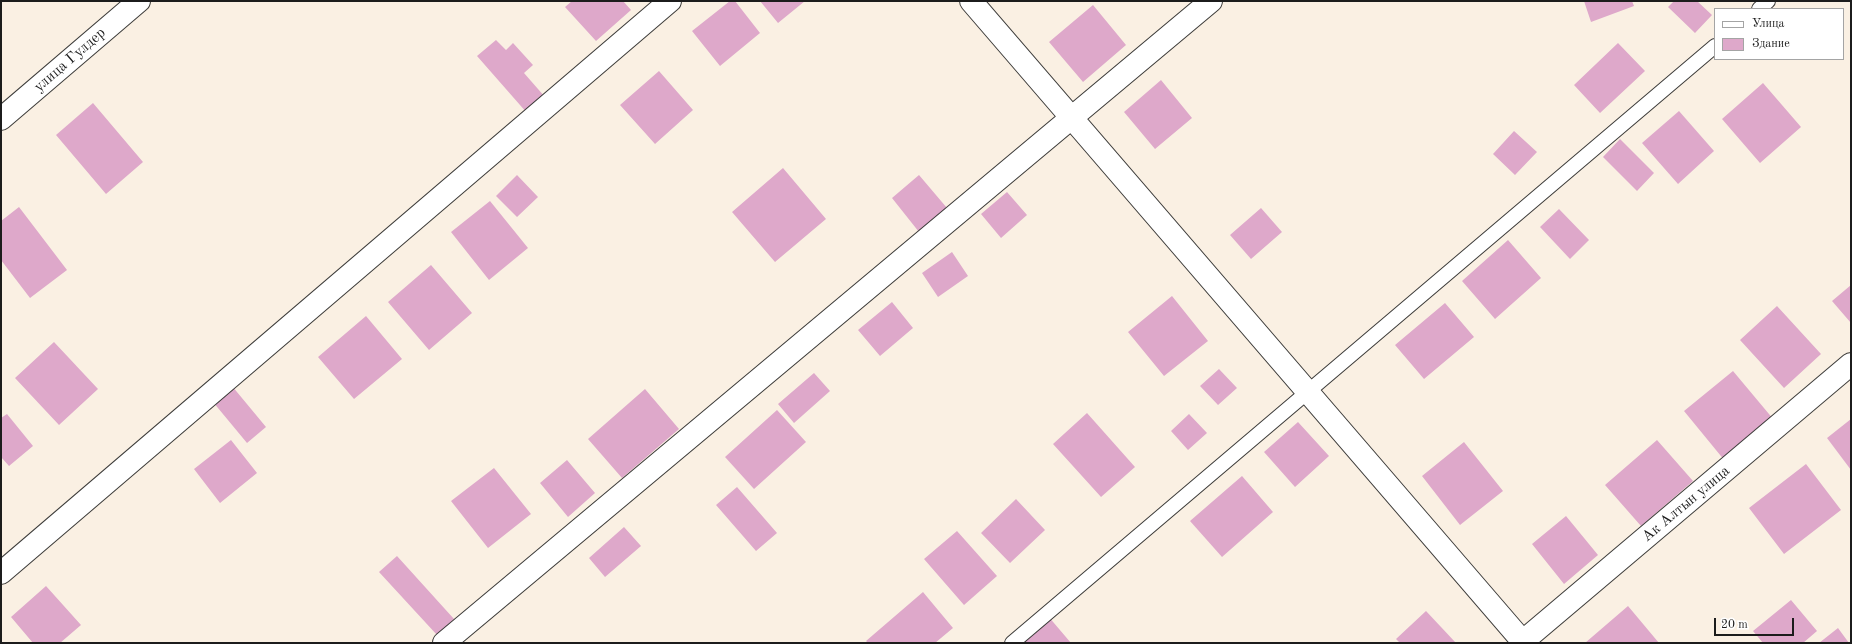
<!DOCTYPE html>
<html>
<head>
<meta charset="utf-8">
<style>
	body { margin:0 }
	#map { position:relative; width:1852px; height:644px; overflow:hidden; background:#faf0e3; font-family:"Old Standard TT",serif }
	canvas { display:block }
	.frame { position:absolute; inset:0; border:2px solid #1c1c1c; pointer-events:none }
	.legend { position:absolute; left:1714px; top:8px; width:130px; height:52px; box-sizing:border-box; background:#fff; border:1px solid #a4a4a4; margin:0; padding:5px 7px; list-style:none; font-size:12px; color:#1c1c1c }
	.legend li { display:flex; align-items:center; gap:8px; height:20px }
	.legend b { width:20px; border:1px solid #a4a4a4 }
	.scale { position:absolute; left:1714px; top:618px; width:80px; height:18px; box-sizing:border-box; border:2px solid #1c1c1c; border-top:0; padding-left:5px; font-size:12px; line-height:14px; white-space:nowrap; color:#1c1c1c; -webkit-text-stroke:3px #fff; paint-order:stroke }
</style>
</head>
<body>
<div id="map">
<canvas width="1852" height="644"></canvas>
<div class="frame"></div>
<ul class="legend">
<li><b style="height:5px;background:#fff"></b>Улица</li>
<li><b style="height:11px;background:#dea8ca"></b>Здание</li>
</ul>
<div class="scale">20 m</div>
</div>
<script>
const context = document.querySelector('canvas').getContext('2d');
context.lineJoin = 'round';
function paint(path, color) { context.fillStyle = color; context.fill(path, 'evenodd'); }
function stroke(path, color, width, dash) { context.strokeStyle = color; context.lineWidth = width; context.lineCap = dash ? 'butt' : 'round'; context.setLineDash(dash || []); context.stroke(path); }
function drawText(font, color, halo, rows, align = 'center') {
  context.font = font + ' "Old Standard TT",serif'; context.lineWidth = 3; context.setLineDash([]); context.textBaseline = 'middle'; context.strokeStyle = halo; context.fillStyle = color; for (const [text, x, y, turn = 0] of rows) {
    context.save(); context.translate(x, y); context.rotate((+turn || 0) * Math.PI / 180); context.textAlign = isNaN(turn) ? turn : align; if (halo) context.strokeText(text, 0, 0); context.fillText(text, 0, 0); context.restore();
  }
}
paint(new Path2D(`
	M572 1H623L631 10 596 41 565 7Z
	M730 1H735L760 33 720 66 692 31Z
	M760 1H805L778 23Z
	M1584 1H1632L1634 6 1591 22Z
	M1674 1H1697L1712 15 1695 33 1668 7Z
	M1093 5 1126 45 1083 82 1049 42Z
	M496 40 506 50 513 43 533 65 524 73 545 97 527 113 477 56Z
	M1618 43 1645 71 1600 113 1574 85Z
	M659 71 693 110 655 144 620 105Z
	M1161 80 1192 118 1155 149 1124 112Z
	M1763 83 1801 127 1760 163 1722 119Z
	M93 103 143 162 106 194 56 135Z
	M1679 111 1714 151 1678 184 1642 143Z
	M1514 131 1537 152 1515 175 1493 154Z
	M1620 139 1654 173 1637 191 1603 157Z
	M783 168 826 219 775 262 732 212Z
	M517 175 538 197 517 217 496 196Z
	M919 175 947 208 919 232 892 198Z
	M1007 192 1027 215 1001 238 981 214Z
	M490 201 528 248 489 280 451 232Z
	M19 207 67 270 30 298 1 260V221Z
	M1261 208 1282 232 1251 259 1230 235Z
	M1559 209 1589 240 1570 259 1540 227Z
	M1508 240 1541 278 1495 319 1462 281Z
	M952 252 968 276 938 297 922 273Z
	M431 265 472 313 429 350 388 302Z
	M1851 285V323L1832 301Z
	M1172 296 1208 341 1164 376 1128 332Z
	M892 302 913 328 880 356 858 330Z
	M1445 303 1474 337 1424 379 1395 345Z
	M1777 306 1821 354 1784 388 1740 340Z
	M366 316 402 359 354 399 318 357Z
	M54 342 98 389 59 425 15 378Z
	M1219 369 1237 388 1218 405 1200 386Z
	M1733 371 1774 420 1725 461 1684 411Z
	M814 373 830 391 794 423 778 404Z
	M232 386 266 427 247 443 213 402Z
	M645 389 679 429 622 478 588 439Z
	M777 410 806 442 754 489 725 457Z
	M1087 413 1135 467 1101 497 1053 444Z
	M7 414 33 446 9 466 1 457V418Z
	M1189 414 1207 433 1188 450 1171 431Z
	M1851 419V470L1827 438Z
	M1298 422 1329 456 1295 487 1264 452Z
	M231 440 257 473 220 503 194 469Z
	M1657 440 1693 481 1641 526 1605 485Z
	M1464 442 1503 491 1460 525 1422 476Z
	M567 460 595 493 568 517 540 483Z
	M1806 464 1841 510 1784 554 1749 508Z
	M494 468 531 514 488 548 451 501Z
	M1242 476 1273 512 1222 557 1190 521Z
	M737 487 777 533 756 551 716 505Z
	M1016 499 1045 530 1010 563 981 533Z
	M1566 516 1598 555 1564 584 1532 544Z
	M624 527 641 546 605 577 589 558Z
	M957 531 997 576 964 605 924 559Z
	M397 556 454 619 437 635 379 572Z
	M46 586 81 625 60 643H33L11 617Z
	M923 592 953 628 935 643H868L866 641Z
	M1791 600 1817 631 1803 643H1763L1753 631Z
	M1628 606 1659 643H1585Z
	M1426 611 1456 643H1400L1396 639Z
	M1048 616 1071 643H1018Z
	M1838 628 1849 643H1819Z`), '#dea8ca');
const service = new Path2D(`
	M1759 9 1768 1
	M1012 643 1715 46`);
const minor = new Path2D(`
	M971 1 1524 643
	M1 119 139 1
	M1 573 670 1
	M444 643 1211 1
	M1521 643 1851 364`);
stroke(service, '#3d3c3a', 16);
stroke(minor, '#3d3c3a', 24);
stroke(service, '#fff', 14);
stroke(minor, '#fff', 22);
drawText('15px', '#1c1c1c', '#fff', [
	["улица Гулдер",70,60,-41],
	["Ак Алтын улица",1686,504,-40]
]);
</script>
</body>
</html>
